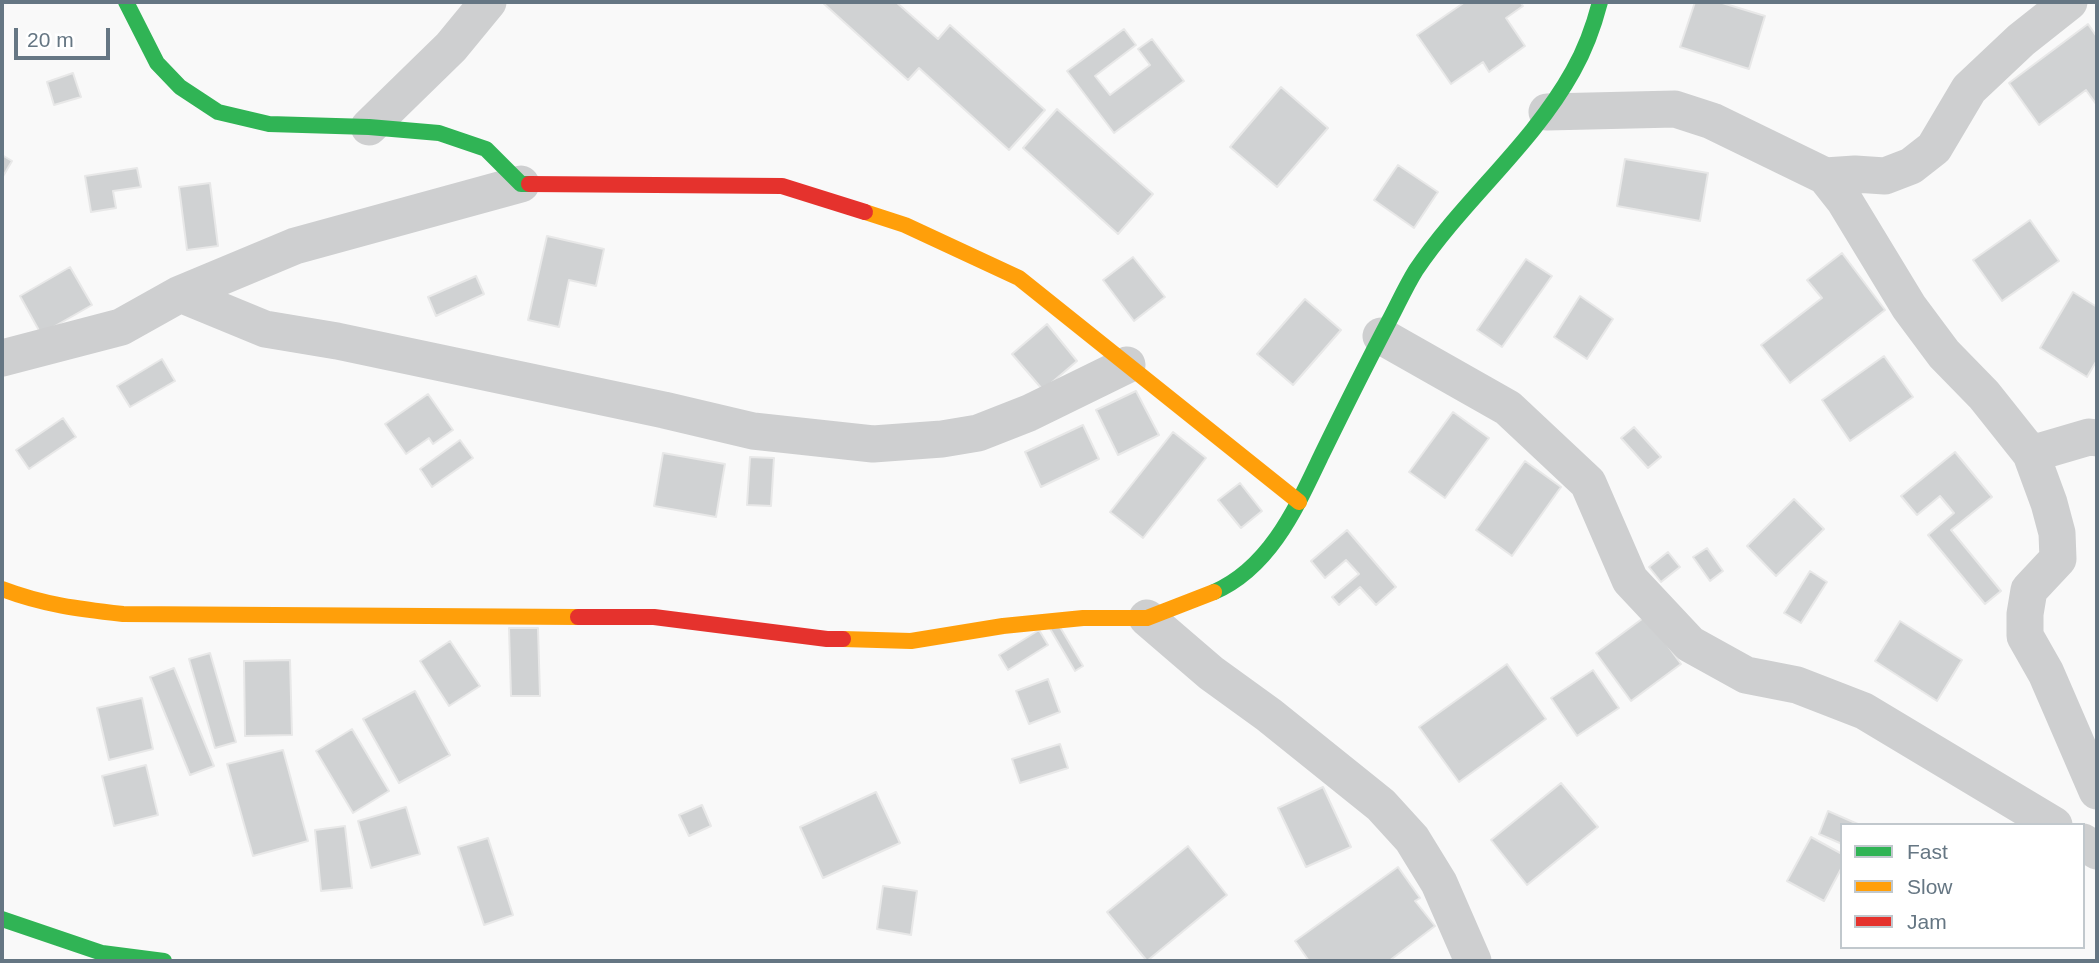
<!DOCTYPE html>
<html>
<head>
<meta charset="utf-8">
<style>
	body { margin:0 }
	#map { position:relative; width:2099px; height:963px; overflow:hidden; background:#f9f9f9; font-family:Arial,sans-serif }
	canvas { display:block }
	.frame { position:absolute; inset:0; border:4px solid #657683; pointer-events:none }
	.legend { position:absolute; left:1840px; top:823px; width:245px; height:126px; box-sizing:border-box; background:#fff; border:2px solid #c1c8cd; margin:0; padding:9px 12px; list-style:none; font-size:21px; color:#657683 }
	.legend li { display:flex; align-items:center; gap:14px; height:35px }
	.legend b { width:35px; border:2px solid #c1c8cd }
	.scale { position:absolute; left:14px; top:28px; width:96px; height:32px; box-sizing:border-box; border:4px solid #657683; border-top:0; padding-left:9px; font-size:21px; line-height:24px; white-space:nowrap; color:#657683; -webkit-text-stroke:5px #fff; paint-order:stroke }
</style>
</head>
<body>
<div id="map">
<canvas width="2099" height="963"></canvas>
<div class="frame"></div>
<ul class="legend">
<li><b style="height:9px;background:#30b455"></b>Fast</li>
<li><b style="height:9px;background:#ff9f0a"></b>Slow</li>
<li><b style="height:9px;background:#e5322d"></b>Jam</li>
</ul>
<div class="scale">20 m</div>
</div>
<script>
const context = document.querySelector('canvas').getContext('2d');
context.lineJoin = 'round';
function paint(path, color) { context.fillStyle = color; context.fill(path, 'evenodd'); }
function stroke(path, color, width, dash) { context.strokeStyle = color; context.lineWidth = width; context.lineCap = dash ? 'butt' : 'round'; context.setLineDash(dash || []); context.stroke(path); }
const building = new Path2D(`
	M822 2H896L938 39 950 25 1045 110 1009 150 919 68 908 80Z
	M1465 2H1520L1523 6 1506 18 1525 46 1489 72 1483 62 1451 84 1417 35Z
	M1695 2H1719L1765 16 1749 69 1680 47Z
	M2088 24 2097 37V102L2096 104 2086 90 2039 125 2009 83Z
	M1124 29 1136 45 1095 76 1110 95 1150 65 1138 49 1152 39 1184 81 1114 133 1067 71Z
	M73 73 81 97 54 105 47 82Z
	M1281 87 1328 128 1277 187 1230 147Z
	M1057 109 1153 194 1118 234 1023 148Z
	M2 155 12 161 2 178Z
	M1625 159 1708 173 1700 221 1617 206Z
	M1398 165 1438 192 1414 228 1374 200Z
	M137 168 141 187 113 191 116 208 91 212 85 176Z
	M210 183 218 246 187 250 179 187Z
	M2030 220 2059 261 2002 301 1973 260Z
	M547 236 604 249 596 286 569 280 559 327 528 320Z
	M1842 253 1885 310 1790 383 1761 345 1822 298 1807 280Z
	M1133 257 1165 297 1134 321 1103 280Z
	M1526 259 1552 276 1502 347 1477 330Z
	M70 267 92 305 41 334 20 296Z
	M476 276 484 294 436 316 428 297Z
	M2073 292 2097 307V360L2087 377 2040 348Z
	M1580 296 1613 319 1587 359 1554 337Z
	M1305 299 1341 330 1293 385 1257 354Z
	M1047 324 1077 361 1043 390 1012 354Z
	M1884 356 1913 397 1850 441 1822 400Z
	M162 359 175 381 130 407 117 386Z
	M1136 391 1159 435 1118 455 1096 410Z
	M428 394 453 430 433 444 429 438 406 454 385 424Z
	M1453 412 1489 438 1445 498 1409 472Z
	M63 418 76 437 29 469 16 450Z
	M1083 425 1099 459 1041 487 1025 452Z
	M1634 427 1661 457 1648 468 1621 438Z
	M1173 432 1206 458 1143 538 1110 512Z
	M460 440 473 458 432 487 420 469Z
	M1955 452 1992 497 1951 530 2001 591 1985 604 1928 535 1954 513 1940 496 1917 515 1901 496Z
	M663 453 725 464 716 517 654 506Z
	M750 457 774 458 771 506 747 505Z
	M1525 461 1561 487 1512 556 1476 530Z
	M1240 483 1262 511 1241 528 1218 500Z
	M1794 499 1824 529 1776 576 1747 546Z
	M1347 530 1396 587 1376 605 1360 587 1339 605 1332 597 1359 574 1346 560 1325 578 1311 561Z
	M1707 548 1723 571 1710 581 1693 557Z
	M1668 552 1680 567 1661 582 1649 567Z
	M1810 571 1827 582 1801 623 1784 613Z
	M1646 616 1681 664 1631 701 1596 653Z
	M1900 621 1962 660 1937 701 1875 661Z
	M1057 622 1083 666 1075 671 1049 627Z
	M509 628H538L540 696H511Z
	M1039 630 1048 645 1008 670 999 655Z
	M450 641 480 686 449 706 420 661Z
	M210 653 236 742 215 748 189 659Z
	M290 660 292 735 245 736 244 661Z
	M1507 664 1546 719 1459 782 1419 727Z
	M174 668 214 766 190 775 150 677Z
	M1593 670 1619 708 1577 736 1551 698Z
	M1048 679 1060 712 1029 724 1016 691Z
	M415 691 450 755 399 783 363 719Z
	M142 698 153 749 109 760 97 708Z
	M352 729 389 791 353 813 316 751Z
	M1060 744 1068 768 1020 783 1012 759Z
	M283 750 308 841 253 856 227 764Z
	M146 765 158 815 114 826 102 776Z
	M1561 783 1598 827 1527 885 1491 840Z
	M1323 787 1351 847 1306 867 1278 808Z
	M876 792 900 843 823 878 800 827Z
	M702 805 711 826 689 836 679 815Z
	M406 807 420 854 371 868 358 821Z
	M1828 811 1860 825H1842V844L1819 834Z
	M345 826 352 888 321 891 315 830Z
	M1811 837 1842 854V867L1824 901 1787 881Z
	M488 838 513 915 484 925 458 847Z
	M1188 846 1227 895 1147 961 1107 912Z
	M1398 867 1420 898 1415 901 1435 926 1389 961H1309L1295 941Z
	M883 886 917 891 911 935 877 929Z`);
paint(building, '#d0d2d3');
stroke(building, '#e8e8e8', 2);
stroke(new Path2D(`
	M1547 112 1675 109 1712 121 1825 176 1855 174 1885 176 1911 166 1934 148 1969 89 2021 40 2069 2
	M369 127 451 47 488 2
	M1825 176 1844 200 1909 307 1944 354 1984 395 2031 454 2049 503 2057 533 2058 559 2029 590 2025 614V636L2046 673 2097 791
	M180 294 265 329 337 341 664 410 753 431 873 444 942 439 978 433 1029 413 1127 365
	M1381 336 1508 408 1588 483 1630 580 1690 644 1746 675 1797 685 1864 711 2054 825
	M2 358 121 327 180 294 295 246 521 184
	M2031 454 2089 437 2097 438
	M1147 618 1211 673 1269 715 1381 805 1412 839 1439 883 1473 961
	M2083 842 2097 851`), '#cecfd0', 37);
stroke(new Path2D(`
	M126 2 157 63 180 87 218 112 269 124 369 127 439 133 486 149 521 184H529
	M1214 592C1271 567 1297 506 1322 454 1344 409 1366 365 1389 321 1398 304 1406 286 1416 270 1463 200 1532 145 1573 71 1585 50 1594 25 1600 2
	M2 919 102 953 164 961`), '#30b455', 16);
stroke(new Path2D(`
	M865 212 905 225 1019 278 1299 502
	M2 589C44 605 79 609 123 614L578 617
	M843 639 911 641 1003 626 1083 618H1147L1214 592`), '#ff9f0a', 16);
stroke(new Path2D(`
	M529 184 782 186 865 212
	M578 617H654L827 639H843`), '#e5322d', 16);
</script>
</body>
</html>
